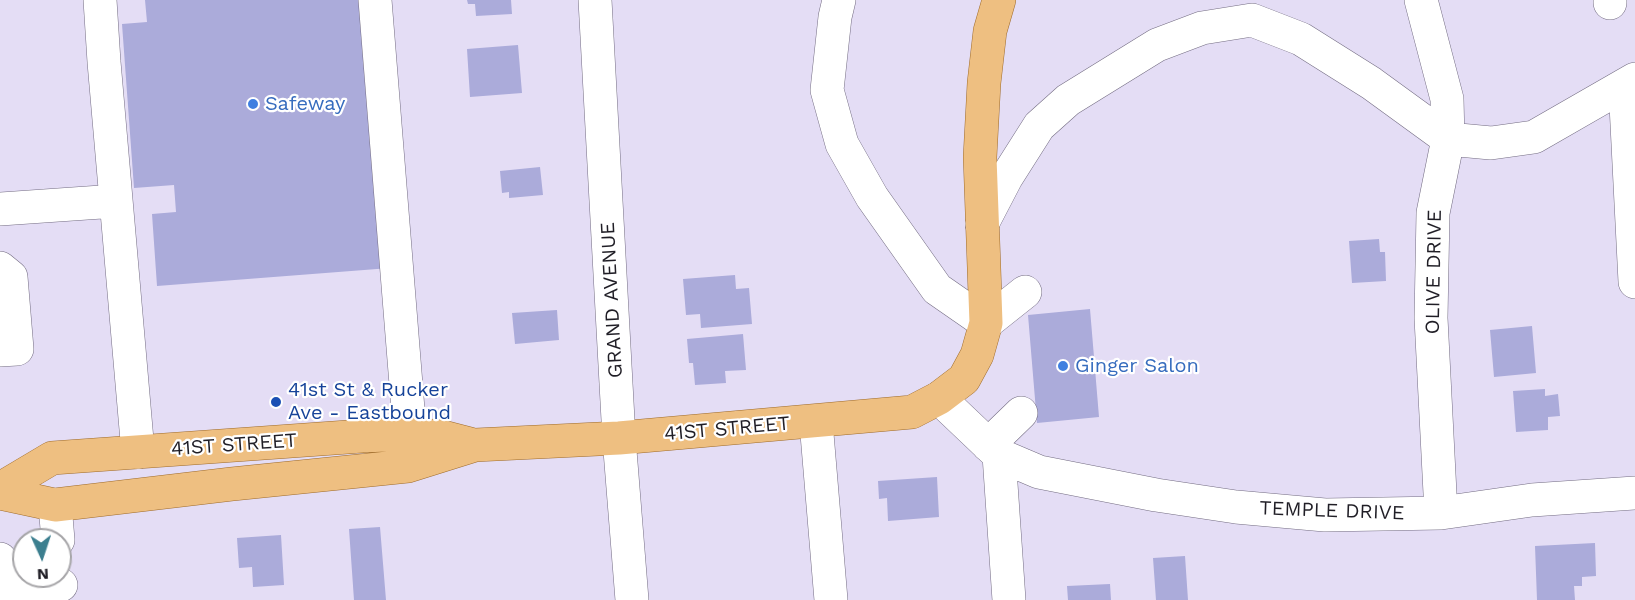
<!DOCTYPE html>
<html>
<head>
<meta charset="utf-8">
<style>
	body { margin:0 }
	#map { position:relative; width:1635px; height:600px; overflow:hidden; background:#e4ddf5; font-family:"Work Sans",sans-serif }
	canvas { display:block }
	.north { position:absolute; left:12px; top:528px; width:60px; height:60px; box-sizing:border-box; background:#fff; border:2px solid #a6a5a8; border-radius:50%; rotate:177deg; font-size:16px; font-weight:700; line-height:24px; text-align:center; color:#201e26 }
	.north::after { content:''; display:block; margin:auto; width:21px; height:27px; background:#3c7f8f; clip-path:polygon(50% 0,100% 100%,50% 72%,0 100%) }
</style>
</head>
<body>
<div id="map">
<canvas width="1635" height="600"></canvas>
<div class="north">N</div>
</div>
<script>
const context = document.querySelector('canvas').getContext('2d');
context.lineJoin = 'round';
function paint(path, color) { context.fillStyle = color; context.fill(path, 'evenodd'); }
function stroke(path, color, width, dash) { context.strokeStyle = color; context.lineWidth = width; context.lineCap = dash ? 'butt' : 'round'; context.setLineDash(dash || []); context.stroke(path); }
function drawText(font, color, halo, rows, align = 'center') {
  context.font = font + ' "Work Sans",sans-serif'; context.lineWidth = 4.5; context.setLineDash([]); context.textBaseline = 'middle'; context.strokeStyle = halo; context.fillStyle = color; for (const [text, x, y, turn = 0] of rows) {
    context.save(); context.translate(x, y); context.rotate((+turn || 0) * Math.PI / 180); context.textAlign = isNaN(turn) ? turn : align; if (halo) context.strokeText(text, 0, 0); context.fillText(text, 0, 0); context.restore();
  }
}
paint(new Path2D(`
	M145 0H370L390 268 157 286 152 214 176 212 174 185 134 188 122 24 147 22Z
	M467 0H511L512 14 476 16 475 4H468Z
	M518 45 522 93 470 97 467 49Z
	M540 167 543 195 509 198V192L502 193 500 171Z
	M1379 239 1380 252H1385L1386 281 1352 283 1349 241Z
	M735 275 736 289 749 288 752 324 701 328 700 314 686 315 683 279Z
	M1090 309 1099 417 1037 423 1028 315Z
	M557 310 559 340 515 344 512 313Z
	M1532 326 1536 373 1494 377 1490 330Z
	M743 334 746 370 725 371 726 383 695 385 693 363H689L687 339Z
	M1545 389V396L1558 394 1560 416 1548 417V430L1516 432 1513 391Z
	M937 477 939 517 888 521 887 498 879 499 878 481Z
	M380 527 386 600H354L349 529Z
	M281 535 284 585 253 587 252 567 239 568 237 538Z
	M1595 543 1596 576 1582 577V586H1574L1575 600H1537L1535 546Z
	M1185 556 1188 600H1156L1153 558Z
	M1110 584 1111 600H1068L1067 586Z`), '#ababda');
const minor = new Path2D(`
	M100 0 104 62 138 452
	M375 0 410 434
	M595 0 619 438 632 600
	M839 0 835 17 827 90 842 144 872 197 937 289 986 323 1025 292
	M1421 0 1447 99 1448 139 1433 213 1431 318 1441 513
	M1610 3V0
	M1625 85 1635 282
	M0 209 116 201
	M982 224 1006 178 1039 126 1068 100 1157 45 1202 28 1252 20 1301 39 1371 83 1448 139 1491 143 1534 137 1635 79
	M0 268 11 277 17 349 0 350
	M939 398 999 455 1039 472 1156 495 1236 507 1325 515 1441 513 1532 500 1635 493
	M816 422 831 600
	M988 445 1021 413
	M999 455 1009 600
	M55 505 58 540
	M0 559 3 589 61 585`);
const major = new Path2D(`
	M0 489 52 458 362 436 410 434 443 437 470 444
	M0 493 55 505 232 484 408 466 475 445 619 438 912 412 939 398 964 379 977 355 986 323 980 157 984 83 990 31 999 0`);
stroke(minor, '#736c82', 34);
stroke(major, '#9e6b2b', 34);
stroke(minor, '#fff', 33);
stroke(major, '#eebf81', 33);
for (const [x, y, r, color] of [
	[253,104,6,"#3f7fe0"],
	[1063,366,6,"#3f7fe0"],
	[276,402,6,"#1a4fb4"]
]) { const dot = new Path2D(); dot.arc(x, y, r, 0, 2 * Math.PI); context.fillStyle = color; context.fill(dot); stroke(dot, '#fff', 2); }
drawText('20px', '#366cbe', '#fff', [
	["Safeway",265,104],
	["Ginger Salon",1075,366]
], 'left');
drawText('20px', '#201e26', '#fff', [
	["OLIVE DRIVE",1434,272,-89],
	["GRAND AVENUE",612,300,-93],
	["41ST STREET",727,429,-5],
	["41ST STREET",234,445,-4],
	["TEMPLE DRIVE",1332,511,2]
]);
drawText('20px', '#164399', '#fff', [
	["41st St & Rucker",288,390],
	["Ave - Eastbound",288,413]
], 'left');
</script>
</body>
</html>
